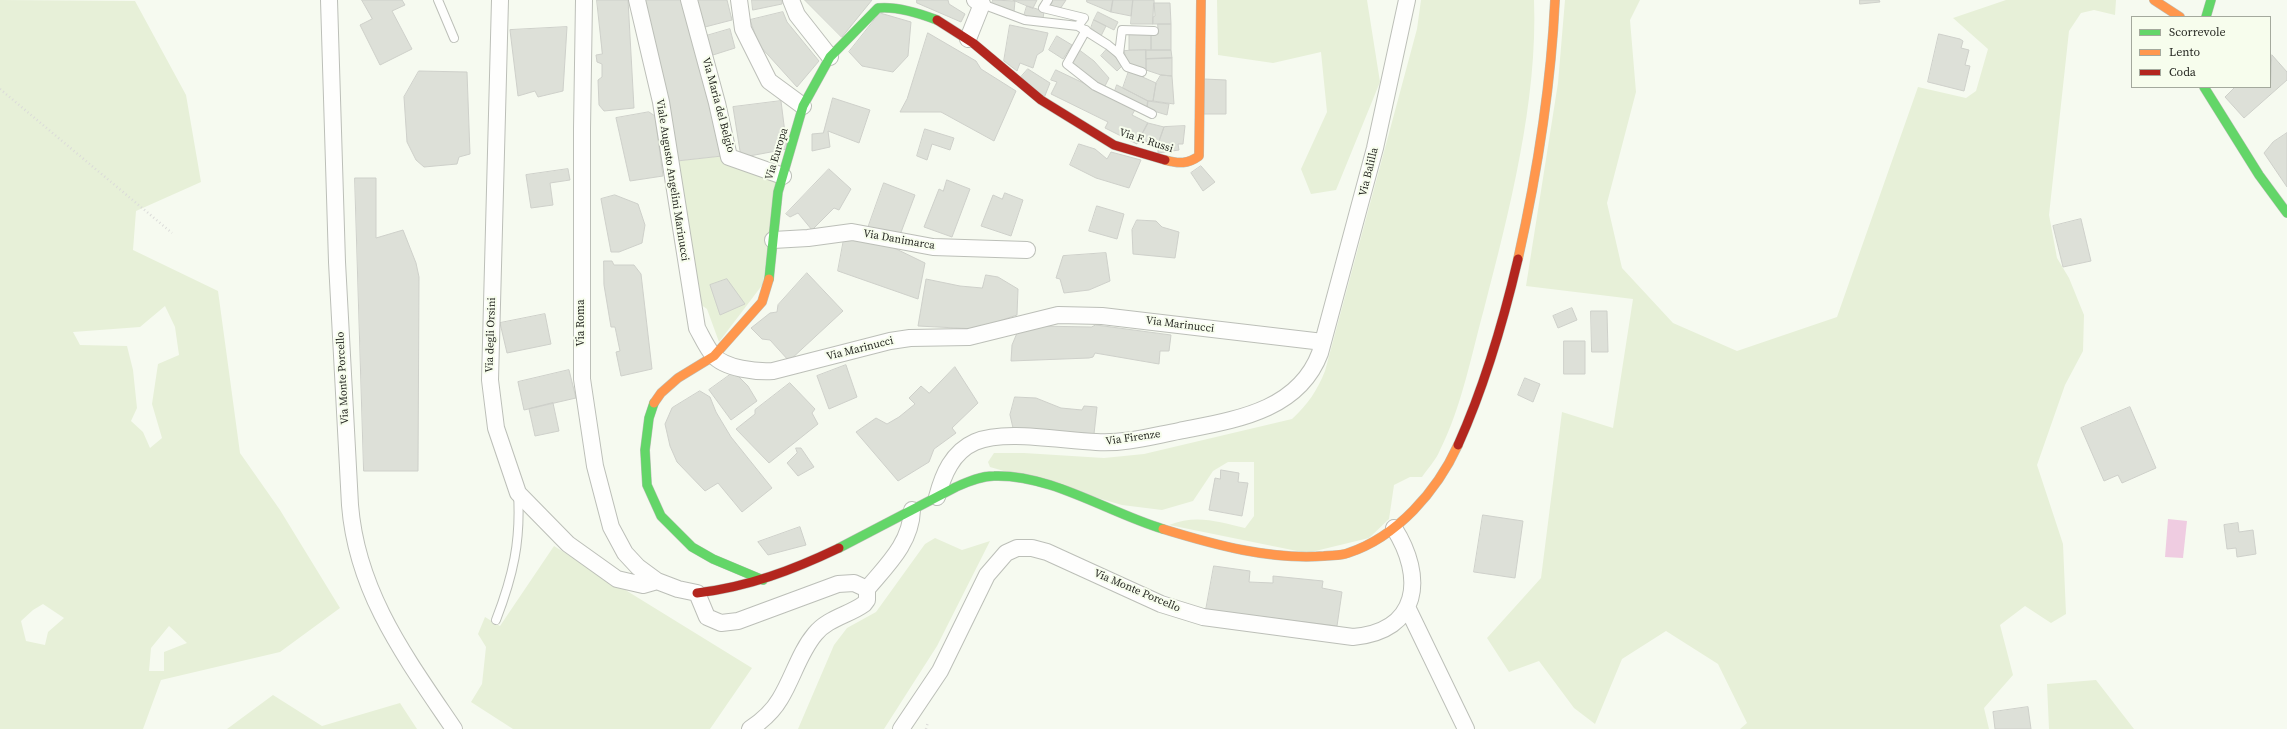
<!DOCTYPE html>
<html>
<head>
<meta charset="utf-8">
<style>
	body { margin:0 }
	#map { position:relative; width:2287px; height:729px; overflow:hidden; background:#f6faf0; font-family:"Source Serif 4",serif }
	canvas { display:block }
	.legend { position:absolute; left:2131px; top:16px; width:140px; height:72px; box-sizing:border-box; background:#f7fded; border:1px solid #a4a99d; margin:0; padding:5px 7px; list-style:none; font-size:12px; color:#282a24 }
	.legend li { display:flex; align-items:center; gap:8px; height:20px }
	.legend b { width:20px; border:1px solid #a4a99d }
</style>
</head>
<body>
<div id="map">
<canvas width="2287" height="729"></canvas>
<ul class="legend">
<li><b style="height:5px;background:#63d668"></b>Scorrevole</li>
<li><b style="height:5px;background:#ff974d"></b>Lento</li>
<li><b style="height:5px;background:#b3261e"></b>Coda</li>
</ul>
</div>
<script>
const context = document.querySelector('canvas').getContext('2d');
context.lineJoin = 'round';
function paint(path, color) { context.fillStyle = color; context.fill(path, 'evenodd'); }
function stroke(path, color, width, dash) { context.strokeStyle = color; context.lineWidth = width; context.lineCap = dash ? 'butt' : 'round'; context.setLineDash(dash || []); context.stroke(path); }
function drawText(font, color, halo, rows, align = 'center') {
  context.font = font + ' "Source Serif 4",serif'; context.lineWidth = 4; context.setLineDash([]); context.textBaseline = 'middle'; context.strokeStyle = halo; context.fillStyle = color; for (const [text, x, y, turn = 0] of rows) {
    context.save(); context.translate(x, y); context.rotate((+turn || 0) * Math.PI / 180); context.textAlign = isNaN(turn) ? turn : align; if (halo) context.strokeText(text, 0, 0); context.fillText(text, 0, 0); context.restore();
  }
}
paint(new Path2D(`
	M0 0 135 1 186 95 201 182 136 211 133 250 218 291 240 453 280 510 340 608 280 652 161 680 143 729H0ZM165 306 175 327 179 355 158 364 152 404 162 438 150 448 143 432 131 421 137 408 133 370 127 346 80 345 73 332 140 327ZM43 604 64 618 48 632 45 645 26 641 21 621 33 610ZM169 626 187 643 164 652V671H149L151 648Z
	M1217 0H1367L1380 82 1336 190 1311 194 1301 169 1327 112 1321 52 1273 63 1218 55Z
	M1421 0H1534C1538 100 1509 213 1484 309 1471 356 1462 406 1440 450 1436 460 1428 468 1422 477H1410L1394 485 1389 519 1369 538 1307 553 1169 525C1197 514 1218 522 1245 528L1254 516V462H1228L1213 471 1193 501 1162 510 1122 505 990 467 988 462 994 453H1024L1104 458 1144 454 1292 419C1308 404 1317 391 1325 371L1417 29Z
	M1565 0H1640L1630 20 1636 92 1607 203 1622 268 1673 323 1737 351 1837 317 1918 87 1966 98 1976 91 1988 49 1953 18 2006 0H2116L2115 15 2094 10 2081 13 2069 31 2049 215 2057 258 2069 278 2084 315 2083 351 2065 385 2037 465 2063 544 2066 614 2051 623 2025 606 2000 625 2013 675 1984 708 1989 729H1740L1747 723 1718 664 1666 631 1622 659 1595 724 1574 708 1539 661 1509 672 1487 638 1541 578 1562 412 1613 428 1633 299 1526 286 1558 83Z
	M722 156 777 178 763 284 719 342 707 309 697 302 677 161Z
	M935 538 962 550 990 541 937 646 884 729H798L834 645 847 628 876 612 925 544Z
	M554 546 752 668 710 729H513L471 702 482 684 486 647 478 634 485 617 500 626Z
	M2096 680 2134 729H2049L2047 684Z
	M273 695 322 726 400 703 417 729H227Z`), '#e7f0d8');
paint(new Path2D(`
	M2168 519 2187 521 2183 558 2165 557Z`), '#efcce1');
const building = new Path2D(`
	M362 0H402L405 5 392 11 412 49 380 65 360 25 372 19Z
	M597 0H628L634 108 604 111 599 105 598 80 602 77V64L597 62 596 55 602 54Z
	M644 0H684L722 156 677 161Z
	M697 0H727L732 20 705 27Z
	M752 0H782V4L753 10Z
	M805 0H872L842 37Z
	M917 0H948L949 4 965 14 961 22 917 3Z
	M993 0 1015 1 1014 12 992 4Z
	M1013 0H1037L1033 8Z
	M1054 0H1066L1060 9 1051 5Z
	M1087 0H1113L1111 12 1087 2Z
	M1113 0H1133L1131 16 1111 12Z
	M1133 0H1154L1155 16 1153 17V24H1131Z
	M1860 0H1879L1880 2 1860 4Z
	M1154 3H1170L1171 24H1153Z
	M1027 6 1044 11 1043 19 1024 16Z
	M783 12 787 22 819 61 797 87 759 45 750 20Z
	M1098 12 1118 22 1114 30 1094 20Z
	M880 13 911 22 908 56 893 72 862 66 849 52Z
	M1094 20 1106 26 1101 36 1091 28Z
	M1158 24H1171V50H1151V34H1158Z
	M1010 25 1048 33 1043 51 1037 55 1033 68 1020 63 1017 71 1004 61Z
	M567 27 563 91 538 97 535 91 518 96 510 30Z
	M730 29 735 48 713 55 706 36Z
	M928 33 976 61 981 69 1016 91 994 141 941 112H900L907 99Z
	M1151 34V50H1129V35Z
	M1939 34 1960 39 1963 41 1961 48 1969 50 1965 65 1970 66 1964 91 1928 82Z
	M1057 36 1072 45 1063 59 1049 50Z
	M1078 49 1094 61 1109 78 1104 88 1071 63Z
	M1107 49 1123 65 1117 71 1101 56Z
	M1146 50V70L1128 64 1124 51Z
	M1146 50H1171L1172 58 1146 59Z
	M2272 55 2287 72V80L2244 118 2225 97 2235 87H2270Z
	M1172 58V76L1161 75 1146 70V59Z
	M1028 69 1050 83 1044 98 1021 77Z
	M1056 70 1136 108 1132 115 1148 123 1137 144 1105 128 1108 122 1051 94 1057 82 1051 80Z
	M419 71 467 72 470 154 459 157 457 164 424 167 416 160 407 142 404 97Z
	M1129 71 1156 83 1153 101H1148L1123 88Z
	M1161 75 1172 76 1174 104 1153 101 1156 83Z
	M1204 79 1226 80V114H1204Z
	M1117 85 1148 101 1147 109 1114 94Z
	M833 98 870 110 859 143 828 131 830 147 812 151V134L823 133Z
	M781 101 787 149 744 157 740 151 733 107Z
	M1148 101 1169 104 1167 115 1147 109Z
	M649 112 655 116 663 176 630 181 616 118Z
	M1148 123 1164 127 1158 144 1139 140Z
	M1185 126 1183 144H1178L1179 150 1158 153V144L1164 127Z
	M925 129 954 138 950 150 932 144 927 160 917 156Z
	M2287 133V187L2264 153 2273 142Z
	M1079 144 1095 149 1107 159 1111 152 1141 160 1129 188 1096 178 1070 165Z
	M1201 166 1215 182 1203 191 1191 173Z
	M568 169 570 180 550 183 553 205 531 208 526 175Z
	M829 169 851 189 839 210 834 208 812 230 798 213 790 217 786 214Z
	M355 178H376V238L403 230 416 263 419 277 418 471H364Z
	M947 180 970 189 952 237 924 227 939 189 943 191Z
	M884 183 915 195 900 235 868 228Z
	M1005 193 1023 200 1011 236 981 226 993 195 1002 199Z
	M615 195 638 204 645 225 642 243 619 252H611L601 199Z
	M1097 206 1124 214 1117 239 1089 231Z
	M2081 219 2091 261 2063 267 2053 226Z
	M1137 220 1156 221 1162 227 1179 232 1175 258 1133 254 1132 230Z
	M844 239 888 245 925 263 918 299 838 271Z
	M1106 253 1110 281 1089 290 1064 293 1060 279 1056 278 1063 256Z
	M604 261H612L614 265H634L641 274 652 369 621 376 616 352 620 351 615 327H611L604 285Z
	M807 273 843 311 789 361 770 340 762 339 751 328 770 313 777 312 778 305Z
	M986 275 998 277 1018 289 1017 315 976 329 918 326 926 279 960 286 982 288Z
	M727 279 745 304 720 315 710 285Z
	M1572 308 1577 320 1558 328 1553 316Z
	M1591 311H1607L1608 352H1592Z
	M545 314 551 344 507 353 500 323Z
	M1096 325 1171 335 1169 351H1160L1159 364 1095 353 1093 357 1089 358 1011 361 1012 345 1017 333 1037 326 1091 327Z
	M1564 341H1585V374H1564Z
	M846 365 857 397 829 409 817 376Z
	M955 367 978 403 952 428 956 433 934 449 929 462 898 481 856 432 876 418 887 424 899 417 915 404 909 398 921 386 929 393Z
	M569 370 576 398 524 410 518 382Z
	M734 372 748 386 757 401 731 420 709 390Z
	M1525 378 1540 384 1533 402 1518 395Z
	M790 383 815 409 812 413 818 424 769 463 736 429 755 414V410Z
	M700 391 710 397 716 412 731 437 772 488 742 512 718 483 705 491 677 462 670 446 665 424 672 408Z
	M1015 397 1036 398 1061 408 1082 410 1084 406 1097 407 1094 434 1013 428 1010 415Z
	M553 403 559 431 535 436 529 409Z
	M2130 407 2156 468 2122 483 2118 475 2104 481 2081 428Z
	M796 448H801L814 467 798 476 787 463 797 453Z
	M1221 470 1239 473 1238 482 1248 483 1242 516 1209 510 1215 478 1220 479Z
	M1483 515 1523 521 1515 578 1474 572Z
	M2238 523 2239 532 2253 530 2256 554 2237 557 2236 548 2227 549 2224 525Z
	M800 527 806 545 768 555 758 542Z
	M1214 566 1250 571 1249 582 1273 583V576L1323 581 1322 588 1342 592 1337 626 1206 610Z
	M2028 707 2031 729H1995L1993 712Z`);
paint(building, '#dde0d8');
stroke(building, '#ced0ca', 1);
const lane = new Path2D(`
	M438 0 454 38
	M1048 0 1043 8 1084 18 1078 26
	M982 4 1025 20 1078 26 1108 45 1119 54 1127 67 1142 72
	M1086 30 1067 64 1095 86 1152 114
	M1119 54 1122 30 1154 31
	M496 620C513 576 521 541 518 494`);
const street = new Path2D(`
	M329 0 337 262 350 505C357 593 406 658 454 729
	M500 0 490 380 496 428 518 493 568 544 617 579 643 585 657 581
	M584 0 582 129V379L595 466 611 527 625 553 638 567 657 581 678 589 697 593 707 617 721 623 738 621 838 584 854 583 867 589V600L864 604C849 615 828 618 815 634 799 653 793 678 780 699 773 711 762 721 750 729
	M637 0 661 102 697 328C702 337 707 348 713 355 725 369 757 372 773 371L890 341 910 338 969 337 1058 315 1102 316 1323 342
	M689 0 717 103 729 157 783 176
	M739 0 743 29 769 81 803 106
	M791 0 797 15 830 57
	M968 39 982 4 975 0
	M773 240 808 238 852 232 933 247 1027 250
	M937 497C943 475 952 452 975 442 1005 429 1063 441 1096 442 1124 444 1152 436 1179 431 1233 420 1298 412 1320 353L1375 148 1407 0
	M867 589C887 565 911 543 912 510
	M1408 609 1466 729
	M901 729 940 671 987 575 1006 553 1017 548H1032L1047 552 1161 604 1203 617 1353 637C1420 631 1425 577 1394 528`);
const fast = new Path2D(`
	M2206 17 2211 0
	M2204 87 2259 175 2287 213
	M769 279 778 192 803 106 830 57 878 8C898 6 919 13 937 20
	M654 403 649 418 645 450 647 485 661 516 692 547 713 559 763 580
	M839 548 956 487C969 481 981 476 994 476 1051 474 1109 513 1163 529`);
const slow = new Path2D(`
	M2154 0 2180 17
	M1165 160C1179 164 1188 164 1199 156L1201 0
	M1518 259C1537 174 1551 87 1555 0
	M654 403 661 393 678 378 714 356 762 302 769 279
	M1163 529C1215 545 1270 560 1324 556 1332 555 1341 556 1348 553 1397 537 1437 491 1458 445`);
const jam = new Path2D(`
	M937 20 973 43 1041 100 1114 145 1165 160
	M1458 445C1485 385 1503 323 1518 259
	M697 593C748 587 793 570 839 548`);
stroke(lane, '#bcbfb8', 10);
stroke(street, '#bcbfb8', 18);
stroke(fast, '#bcbfb8', 10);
stroke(slow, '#bcbfb8', 10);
stroke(jam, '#bcbfb8', 10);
stroke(new Path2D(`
	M0 89 172 233
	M926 729 928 722`), '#dbdbd9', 2.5, [1, 3]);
stroke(lane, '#fefefd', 8);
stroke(street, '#fefefd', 16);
stroke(fast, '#63d668', 9);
stroke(slow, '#ff974d', 9);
stroke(jam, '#b3261e', 9);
drawText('11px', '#282a24', '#f7fded', [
	["Via Maria del Belgio",718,105,75],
	["Via F. Russi",1146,141,18],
	["Via Europa",777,154,-73],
	["Via Balilla",1369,172,-76],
	["Viale Augusto Angelini Marinucci",672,180,81],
	["Via Danimarca",899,240,10],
	["Via Roma",581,323,-90],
	["Via Marinucci",1180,325,7],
	["Via degli Orsini",491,335,-88],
	["Via Marinucci",860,349,-14],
	["Via Monte Porcello",343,378,-93],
	["Via Firenze",1133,438,-8],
	["Via Monte Porcello",1137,591,23]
]);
</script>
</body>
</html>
